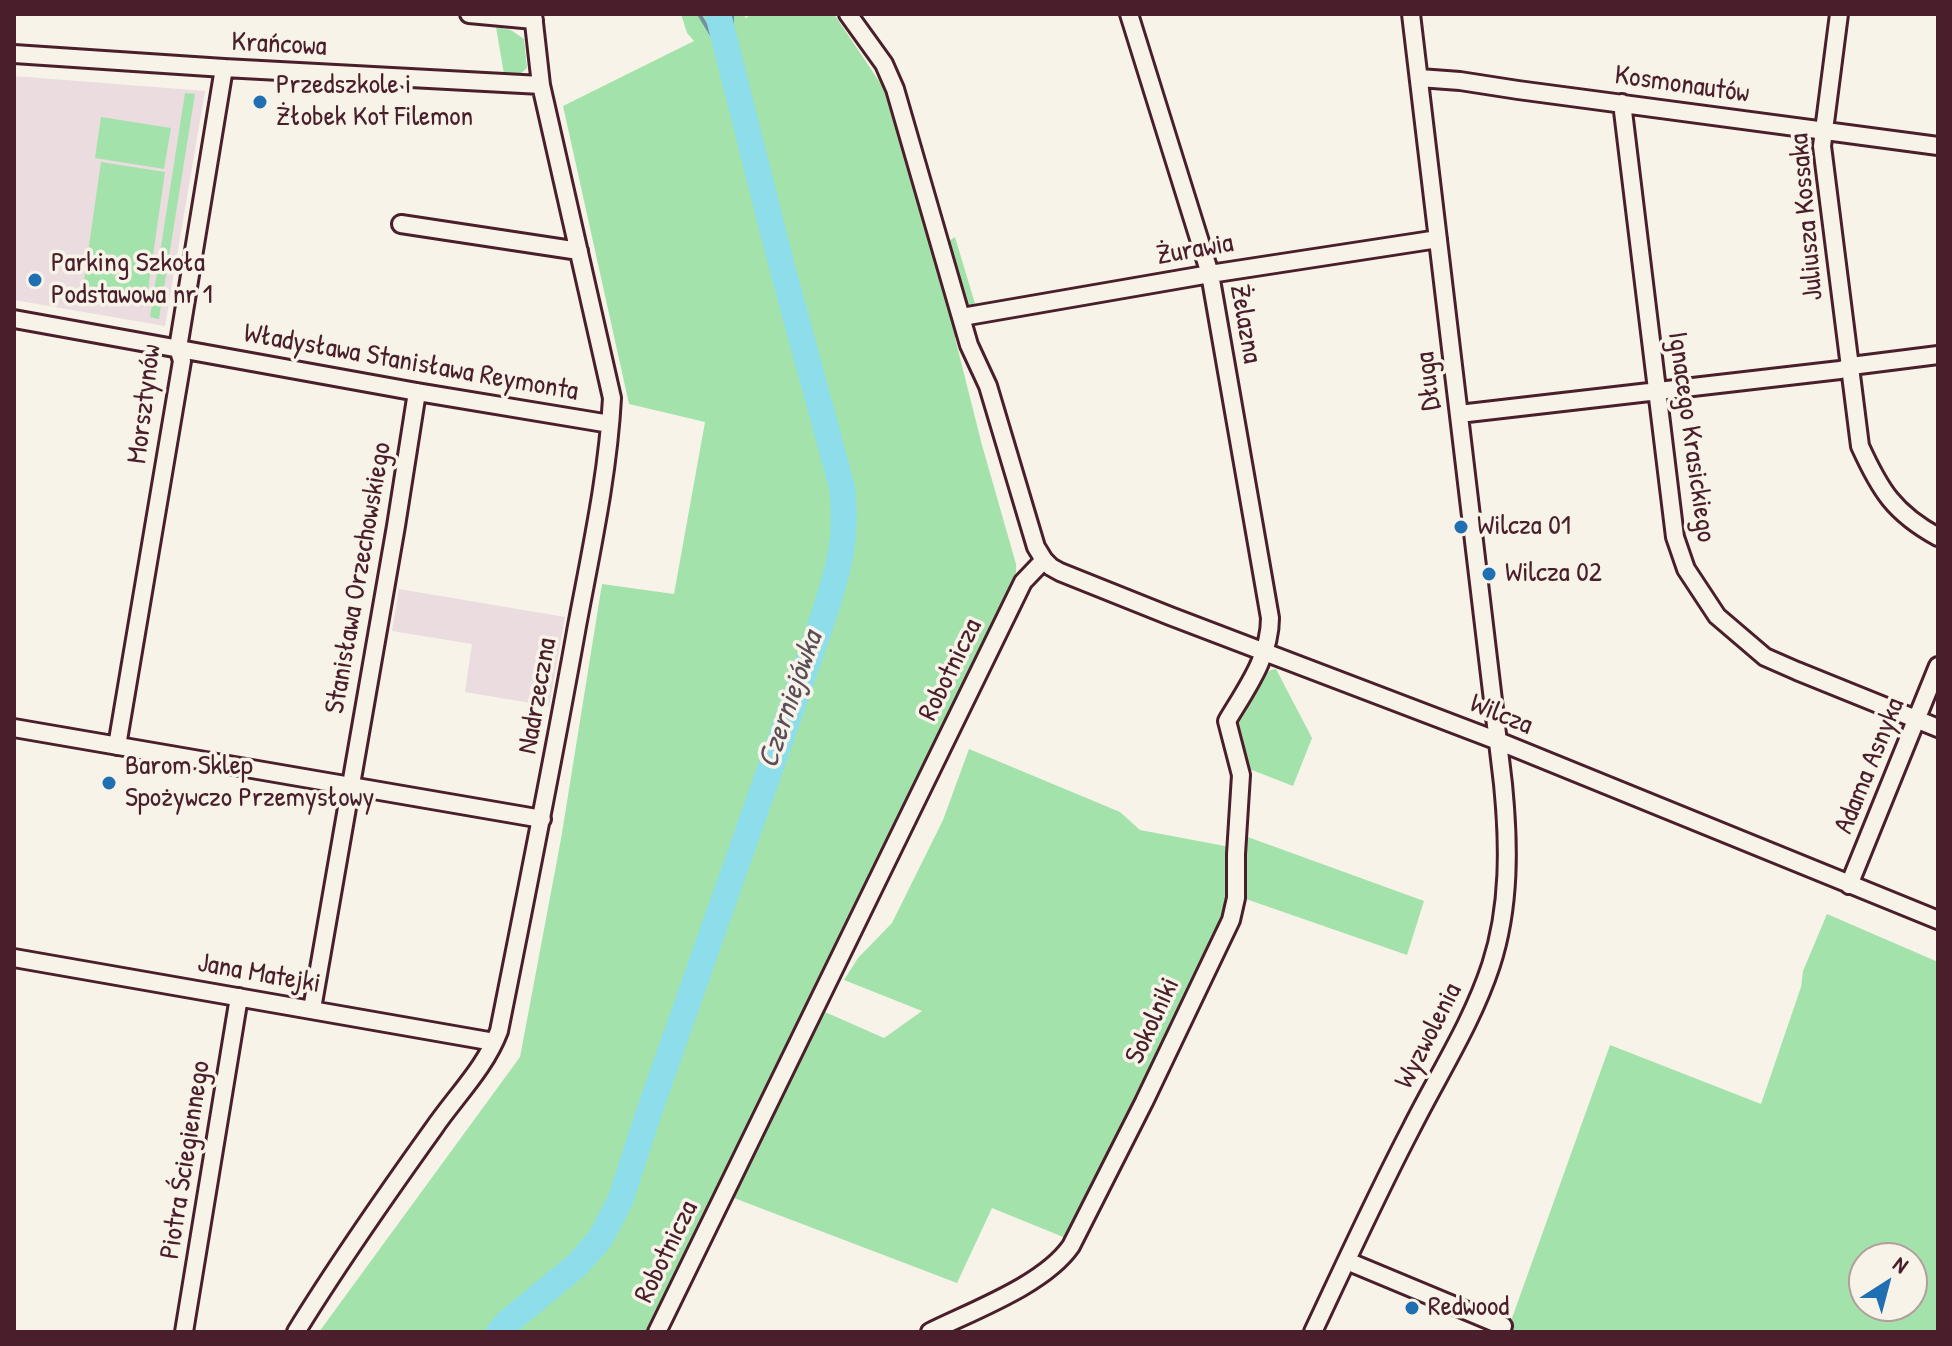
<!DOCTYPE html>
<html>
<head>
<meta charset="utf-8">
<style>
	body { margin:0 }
	#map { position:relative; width:1952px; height:1346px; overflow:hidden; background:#f7f3e8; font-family:"Patrick Hand",sans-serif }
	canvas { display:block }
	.frame { position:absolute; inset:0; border:16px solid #4a1f2b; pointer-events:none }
	.north { position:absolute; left:1848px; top:1242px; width:80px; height:80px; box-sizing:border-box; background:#f7f3e8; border:2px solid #b29e9c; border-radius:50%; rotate:36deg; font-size:22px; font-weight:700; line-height:32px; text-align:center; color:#4a1f2b }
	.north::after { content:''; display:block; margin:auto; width:28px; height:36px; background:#1f6fb2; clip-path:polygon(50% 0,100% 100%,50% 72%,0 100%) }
</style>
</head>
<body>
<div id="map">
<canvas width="1952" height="1346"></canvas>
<div class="frame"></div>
<div class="north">N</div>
</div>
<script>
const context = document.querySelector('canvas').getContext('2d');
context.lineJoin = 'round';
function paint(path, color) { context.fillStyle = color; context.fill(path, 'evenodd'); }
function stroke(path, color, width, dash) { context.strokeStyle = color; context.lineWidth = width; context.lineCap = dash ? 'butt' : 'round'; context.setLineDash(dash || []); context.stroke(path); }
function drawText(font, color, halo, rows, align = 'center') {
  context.font = font + ' "Patrick Hand",sans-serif'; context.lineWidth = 7; context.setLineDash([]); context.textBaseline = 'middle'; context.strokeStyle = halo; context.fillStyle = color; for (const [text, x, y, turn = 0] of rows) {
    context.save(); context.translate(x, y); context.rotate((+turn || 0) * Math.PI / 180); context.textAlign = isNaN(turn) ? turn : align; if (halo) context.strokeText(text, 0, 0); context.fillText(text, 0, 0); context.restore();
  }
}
paint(new Path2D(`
	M14 76 205 91 165 326 14 300Z
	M399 589 565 617 549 706 465 692 472 644 392 631Z`), '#ebdcdf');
paint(new Path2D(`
	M681 14H745V18L753 14H834L891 99 959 336 955 338 982 445 1016 564V573L837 956 648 1332H319L520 1057 561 839 602 584 674 594 705 422 629 404 563 106 694 41 687 33Z
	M496 27 511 30 524 39 527 68 519 75 504 74Z
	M185 93 195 94 159 319 150 317Z
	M101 117 171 128 164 169 95 158Z
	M101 162 165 172 146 304 82 294Z
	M955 237 976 307 970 306 965 301 947 242Z
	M1276 669 1312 738 1293 786 1244 767 1233 721 1258 680 1263 682C1266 674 1267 670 1276 669Z
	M969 749 1120 812 1140 830 1230 847 1224 925 1163 1043 1068 1239 992 1208 957 1283 734 1198 825 1012 884 1038 922 1011 844 980 858 958 892 923 943 820Z
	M1245 836 1424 901 1407 955 1243 898Z
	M1827 914 1938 962V1332H1507L1610 1045 1761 1104 1801 987 1803 971ZM1864 1258H1912V1306H1864Z`), '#a3e3ab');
stroke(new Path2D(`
	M699 14 732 68
	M732 65V14`), '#72919e', 4);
stroke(new Path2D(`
	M499 1332 508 1322 577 1265 600 1239 620 1201 649 1112 817 636C835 580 849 547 842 487L781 263 718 14`), '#8dddea', 26);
const minor = new Path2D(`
	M469 14 534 20
	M1839 14 1822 146 1860 446C1880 490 1894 513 1938 537
	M14 54 224 68 541 85
	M1419 78 1460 81 1518 90 1938 146
	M1622 103 1675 537 1686 569 1717 616 1765 657 1797 671 1938 728
	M401 224 579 251
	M962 317 1210 274 1438 239
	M14 319 417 392 610 424
	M1459 414 1840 370 1859 365 1938 355
	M1044 560 1051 567 1060 572 1170 616 1498 741 1938 920
	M14 728 542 819
	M117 746 182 361 178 348 224 68
	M1849 885 1938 666
	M14 958 494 1042
	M312 1009 396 526 417 392
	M1347 1261 1503 1326
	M184 1332 239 997
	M296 1332C339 1262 386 1195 434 1128 456 1096 485 1068 499 1031 526 896 553 761 577 626 591 551 608 474 612 398L541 85 533 14
	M657 1332 1023 582 1044 560 1036 547 988 386 969 345 895 89 884 64 848 14
	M930 1332C972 1311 1044 1285 1071 1246L1144 1102 1231 920 1236 898V854L1241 775 1227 721C1246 689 1270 657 1270 618L1210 274 1129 14
	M1313 1332C1345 1264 1376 1196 1411 1129 1438 1075 1472 1023 1491 965 1510 907 1509 844 1503 784L1411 14`);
stroke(minor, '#4a1f2b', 22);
stroke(minor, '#f7f3e8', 16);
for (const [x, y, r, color] of [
	[260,102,8,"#1f6fb2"],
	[35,280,8,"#1f6fb2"],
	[1461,527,8,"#1f6fb2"],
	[1489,574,8,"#1f6fb2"],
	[109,783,8,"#1f6fb2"],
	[1412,1308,8,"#1f6fb2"]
]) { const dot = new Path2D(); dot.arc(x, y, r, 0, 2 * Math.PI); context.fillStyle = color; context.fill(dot); stroke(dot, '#f7f3e8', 3); }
drawText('28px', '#4a1f2b', '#f7f3e8', [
	["Krańcowa",279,45,3],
	["Kosmonautów",1682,85,8],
	["Juliusza Kossaka",1807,217,-95],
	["Żurawia",1195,250,-10],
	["Żelazna",1245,324,80],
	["Władysława Stanisława Reymonta",411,363,10],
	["Długa",1429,381,-97],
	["Morsztynów",145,404,-83],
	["Ignacego Krasickiego",1691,437,82],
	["Stanisława Orzechowskiego",359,578,-80],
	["Robotnicza",951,670,-64],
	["Nadrzeczna",538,696,-80],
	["Wilcza",1501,715,22],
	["Adama Asnyka",1870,766,-68],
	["Jana Matejki",259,974,10],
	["Sokolniki",1153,1021,-65],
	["Wyzwolenia",1429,1036,-63],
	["Piotra Ściegiennego",186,1160,-81],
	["Robotnicza",667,1252,-64]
]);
drawText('28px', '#4a1f2b', '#f7f3e8', [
	["Przedszkole i",276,86],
	["Żłobek Kot Filemon",276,118],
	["Parking Szkoła",51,264],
	["Podstawowa nr 1",51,296],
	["Wilcza 01",1477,527],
	["Wilcza 02",1505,574],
	["Barom Sklep",125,767],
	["Spożywczo Przemysłowy",125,799],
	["Redwood",1428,1308]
], 'left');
drawText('italic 30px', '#5b4e5b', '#f7f3e8', [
	["Czerniejówka",791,700,-71]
]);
</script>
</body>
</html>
